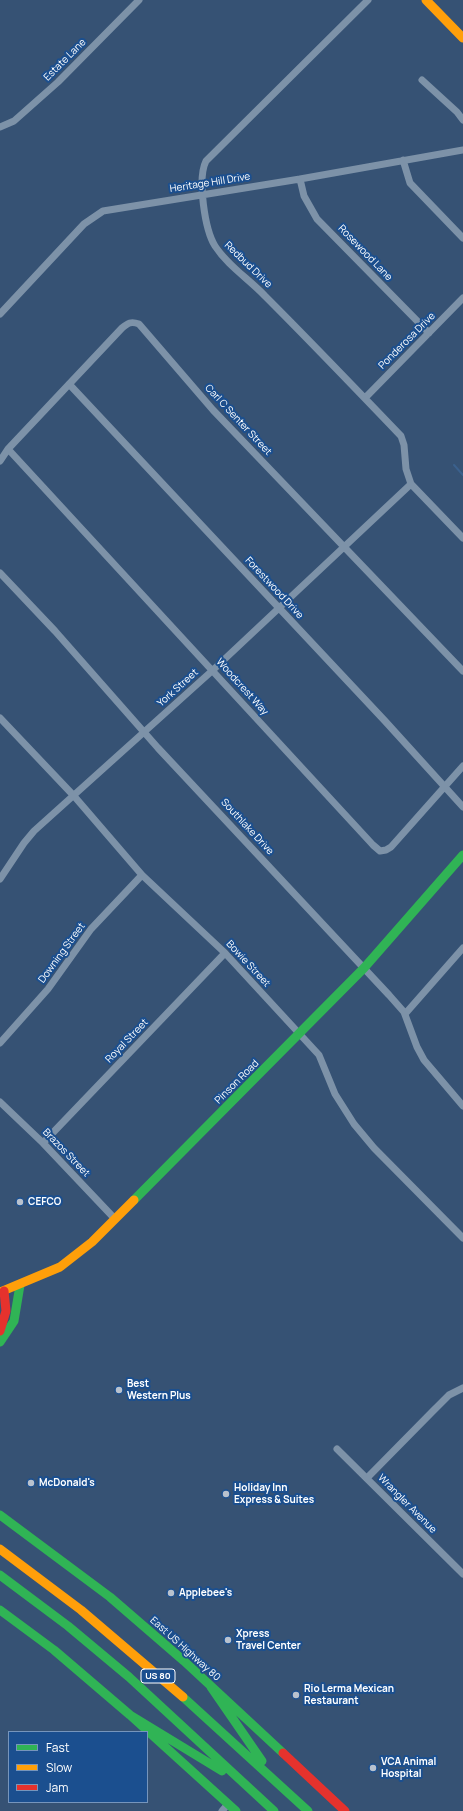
<!DOCTYPE html>
<html>
<head>
<meta charset="utf-8">
<style>
	body { margin:0 }
	#map { position:relative; width:463px; height:1811px; overflow:hidden; background:#365274; font-family:Manrope,sans-serif }
	canvas { display:block }
	.legend { position:absolute; left:8px; top:1731px; width:140px; height:72px; box-sizing:border-box; background:#1b4f8f; border:1px solid #7695bc; margin:0; padding:5px 7px; list-style:none; font-size:12px; color:#fff }
	.legend li { display:flex; align-items:center; gap:8px; height:20px }
	.legend b { width:20px; border:1px solid #7695bc }
</style>
</head>
<body>
<div id="map">
<canvas width="463" height="1811"></canvas>
<ul class="legend">
<li><b style="height:5px;background:#30b455"></b>Fast</li>
<li><b style="height:5px;background:#ff9f0a"></b>Slow</li>
<li><b style="height:5px;background:#e5322d"></b>Jam</li>
</ul>
</div>
<script>
const context = document.querySelector('canvas').getContext('2d');
context.lineJoin = 'round';
function stroke(path, color, width, dash) { context.strokeStyle = color; context.lineWidth = width; context.lineCap = dash ? 'butt' : 'round'; context.setLineDash(dash || []); context.stroke(path); }
function drawText(font, color, halo, rows, align = 'center') {
  context.font = font + ' Manrope,sans-serif'; context.lineWidth = 4; context.setLineDash([]); context.textBaseline = 'middle'; context.strokeStyle = halo; context.fillStyle = color; for (const [text, x, y, turn = 0] of rows) {
    context.save(); context.translate(x, y); context.rotate((+turn || 0) * Math.PI / 180); context.textAlign = isNaN(turn) ? turn : align; if (halo) context.strokeText(text, 0, 0); context.fillText(text, 0, 0); context.restore();
  }
}
stroke(new Path2D(`
	M454 465 463 475`), '#3b618d', 2);
stroke(new Path2D(`
	M368 0 206 161C197 179 205 230 215 246 228 266 249 279 265 296 311 342 356 389 401 436L404 445 406 469 411 484 463 538
	M422 80 457 112 463 120
	M0 127 14 121 58 82 139 0
	M403 160 410 183 463 238
	M300 179 304 196 317 219 429 333
	M0 314 84 224 103 211 300 179 463 150
	M69 384 385 721 463 807
	M365 398 463 298
	M8 449 373 845 380 851 386 850 391 847 463 766
	M0 461 8 449 122 328C128 323 131 321 139 324L213 410 463 671
	M0 573 55 631 158 748 389 995 404 1012 417 1047 424 1060 463 1106
	M0 718 74 796 142 875 225 953 319 1055 335 1094 354 1124 374 1148 463 1238
	M0 879 24 843 34 831 213 670 411 484
	M405 1014 463 948
	M0 1043 48 989 91 929 142 875
	M0 1102 43 1143 115 1219
	M43 1143 225 953
	M337 1449 463 1574
	M367 1478 432 1412 449 1395 463 1388
	M222 1811 228 1804`), '#7d92a8', 7);
stroke(new Path2D(`
	M134 1200 364 968 463 855
	M0 1342 14 1321 20 1285
	M0 1515 110 1597 184 1661 283 1753
	M0 1575 68 1626 129 1677 274 1811
	M0 1610 54 1650 130 1715 236 1811
	M211 1687 262 1761
	M183 1697 308 1811
	M130 1715 222 1771`), '#30b455', 9);
stroke(new Path2D(`
	M426 0 463 38
	M0 1292 60 1267 92 1242 134 1200
	M0 1549 81 1610 183 1697`), '#ff9f0a', 9);
stroke(new Path2D(`
	M0 1331 6 1311 4 1291
	M283 1753 345 1811`), '#e5322d', 9);
for (const [x, y, r, color] of [
	[20,1202,4,"#b9c2ce"],
	[119,1390,4,"#b9c2ce"],
	[31,1483,4,"#b9c2ce"],
	[226,1494,4,"#b9c2ce"],
	[171,1593,4,"#b9c2ce"],
	[228,1640,4,"#b9c2ce"],
	[296,1695,4,"#b9c2ce"],
	[373,1768,4,"#b9c2ce"]
]) { const dot = new Path2D(); dot.arc(x, y, r, 0, 2 * Math.PI); context.fillStyle = color; context.fill(dot); stroke(dot, '#1b4f8f', 1.5); }
for (const [x, y, w] of [
	[158,1676,34]
]) { const box = new Path2D(); box.roundRect(x - w / 2, y - 7, w, 14, 3); context.fillStyle = '#1b4f8f'; context.fill(box); stroke(box, '#fff', 1); }
drawText('bold 9px', '#fff', null, [
	["US 80",158,1676]
]);
drawText('10px', '#fff', '#1b4f8f', [
	["Estate Lane",65,60,-45],
	["Heritage Hill Drive",210,183,-9],
	["Rosewood Lane",365,253,46],
	["Redbud Drive",248,265,44],
	["Ponderosa Drive",407,341,-45],
	["Carl C Senter Street",238,420,47],
	["Forestwood Drive",274,588,47],
	["Woodcrest Way",242,687,48],
	["York Street",178,688,-42],
	["Southlake Drive",247,827,47],
	["Downing Street",62,953,-54],
	["Bowie Street",248,964,47],
	["Royal Street",127,1041,-46],
	["Pinson Road",237,1082,-45],
	["Brazos Street",66,1153,46],
	["Wrangler Avenue",407,1504,45],
	["East US Highway 80",185,1649,42]
]);
drawText('bold 10px', '#fff', '#1b4f8f', [
	["CEFCO",28,1202],
	["Best",127,1384],
	["Western Plus",127,1396],
	["McDonald's",39,1483],
	["Holiday Inn",234,1488],
	["Express & Suites",234,1500],
	["Applebee's",179,1593],
	["Xpress",236,1634],
	["Travel Center",236,1646],
	["Rio Lerma Mexican",304,1689],
	["Restaurant",304,1701],
	["VCA Animal",381,1762],
	["Hospital",381,1774]
], 'left');
</script>
</body>
</html>
